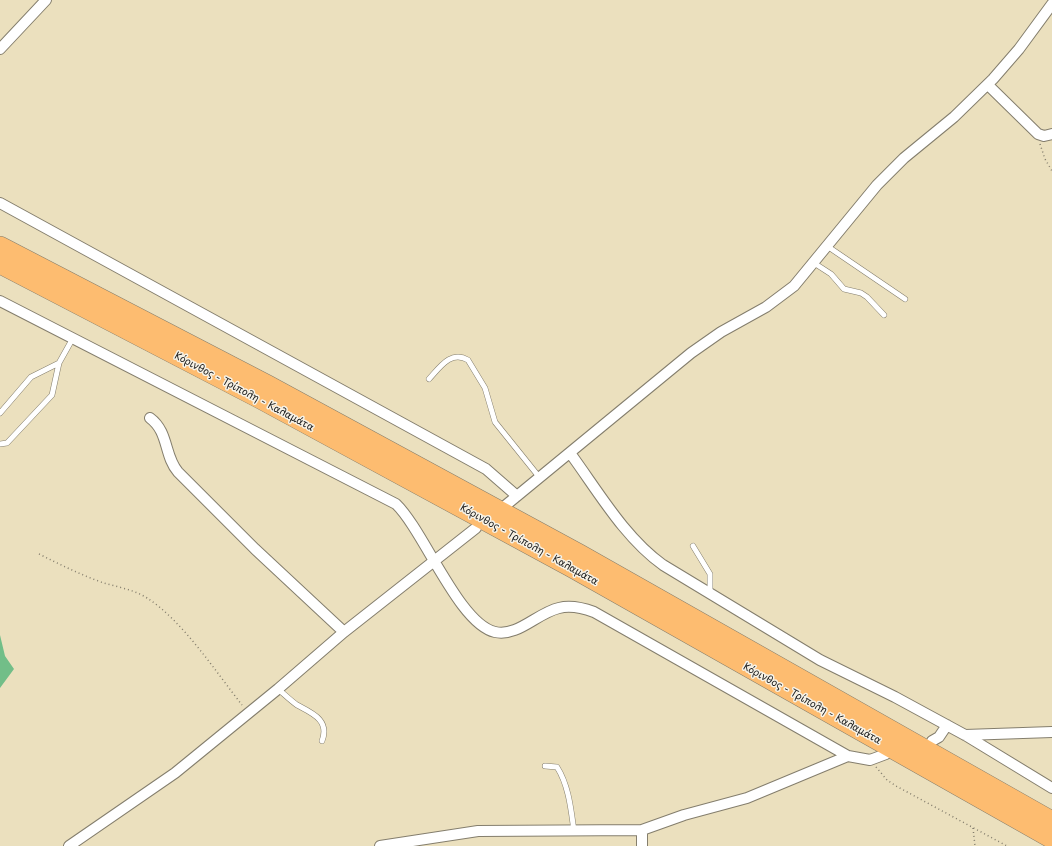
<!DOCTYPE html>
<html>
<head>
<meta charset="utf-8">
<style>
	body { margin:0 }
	canvas { display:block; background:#ebe0be }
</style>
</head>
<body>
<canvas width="1052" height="846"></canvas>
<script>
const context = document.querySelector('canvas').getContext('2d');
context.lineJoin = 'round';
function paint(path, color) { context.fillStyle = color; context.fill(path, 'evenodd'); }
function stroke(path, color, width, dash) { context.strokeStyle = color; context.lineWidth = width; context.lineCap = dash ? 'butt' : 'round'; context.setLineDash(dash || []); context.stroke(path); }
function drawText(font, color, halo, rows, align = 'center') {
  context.font = font + ' "Playpen Sans",sans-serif'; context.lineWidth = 3; context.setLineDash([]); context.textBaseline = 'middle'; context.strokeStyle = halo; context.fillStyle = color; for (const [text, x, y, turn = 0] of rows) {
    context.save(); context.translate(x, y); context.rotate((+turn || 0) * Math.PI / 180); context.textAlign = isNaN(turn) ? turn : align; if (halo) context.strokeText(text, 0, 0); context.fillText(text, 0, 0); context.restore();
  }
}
paint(new Path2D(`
	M0 635 5 656 14 669 0 688Z`), '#72be88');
const lane = new Path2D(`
	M827 246 905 299
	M814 263 831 274 844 289 861 293 867 297 884 315
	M429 379C440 367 451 350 468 360L485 388 495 422 540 478
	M0 413 31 377 59 363
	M0 444 7 443 52 395 59 363 73 338
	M693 546 710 574V592
	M278 689C284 694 290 700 297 705 312 713 330 720 322 741
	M545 766 557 767C569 786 571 810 574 831`);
const street = new Path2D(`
	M0 49 46 0
	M988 85 1038 134 1044 136 1052 134
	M0 203 486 469 517 496
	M0 301 396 504C424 531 459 624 495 632 518 637 537 613 559 608 571 605 583 608 594 612L848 756
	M150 418C169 432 164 456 178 472L255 549 344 632
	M570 453C598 491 624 537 663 565L820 660 895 697 965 735 1052 788
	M506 505 691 353 721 332 766 307 794 286 877 185 904 158 954 117 993 79 1019 49 1052 4
	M965 735 1052 732
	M932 741 939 737 947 725
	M69 846 175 773 278 689 344 632 476 528
	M380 846 478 831 642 830 684 815 747 798 848 756 870 760 886 754
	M642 846V830`);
const highway = new Path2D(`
	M0 246 268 385 580 554 1052 821
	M0 264 260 399 572 568 1052 839`);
stroke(lane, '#847e6d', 6);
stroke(street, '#847e6d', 12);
stroke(highway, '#847e6d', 20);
stroke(new Path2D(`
	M1040 144 1045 159 1052 171
	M39 554C59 564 79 574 101 582 116 587 133 589 147 598 182 620 216 672 242 705
	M876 767 887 780 896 786 1007 846
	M973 828 975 846`), '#847e6d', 1.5, [1, 3]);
stroke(lane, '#fff', 5);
stroke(street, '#fff', 10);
stroke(highway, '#fdbc70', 19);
drawText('10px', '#1c1c1c', '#f7f3e8', [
	["Κόρινθος - Τρίπολη - Καλαμάτα",244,392,28],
	["Κόρινθος - Τρίπολη - Καλαμάτα",529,545,29],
	["Κόρινθος - Τρίπολη - Καλαμάτα",812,704,29]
]);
</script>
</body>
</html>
